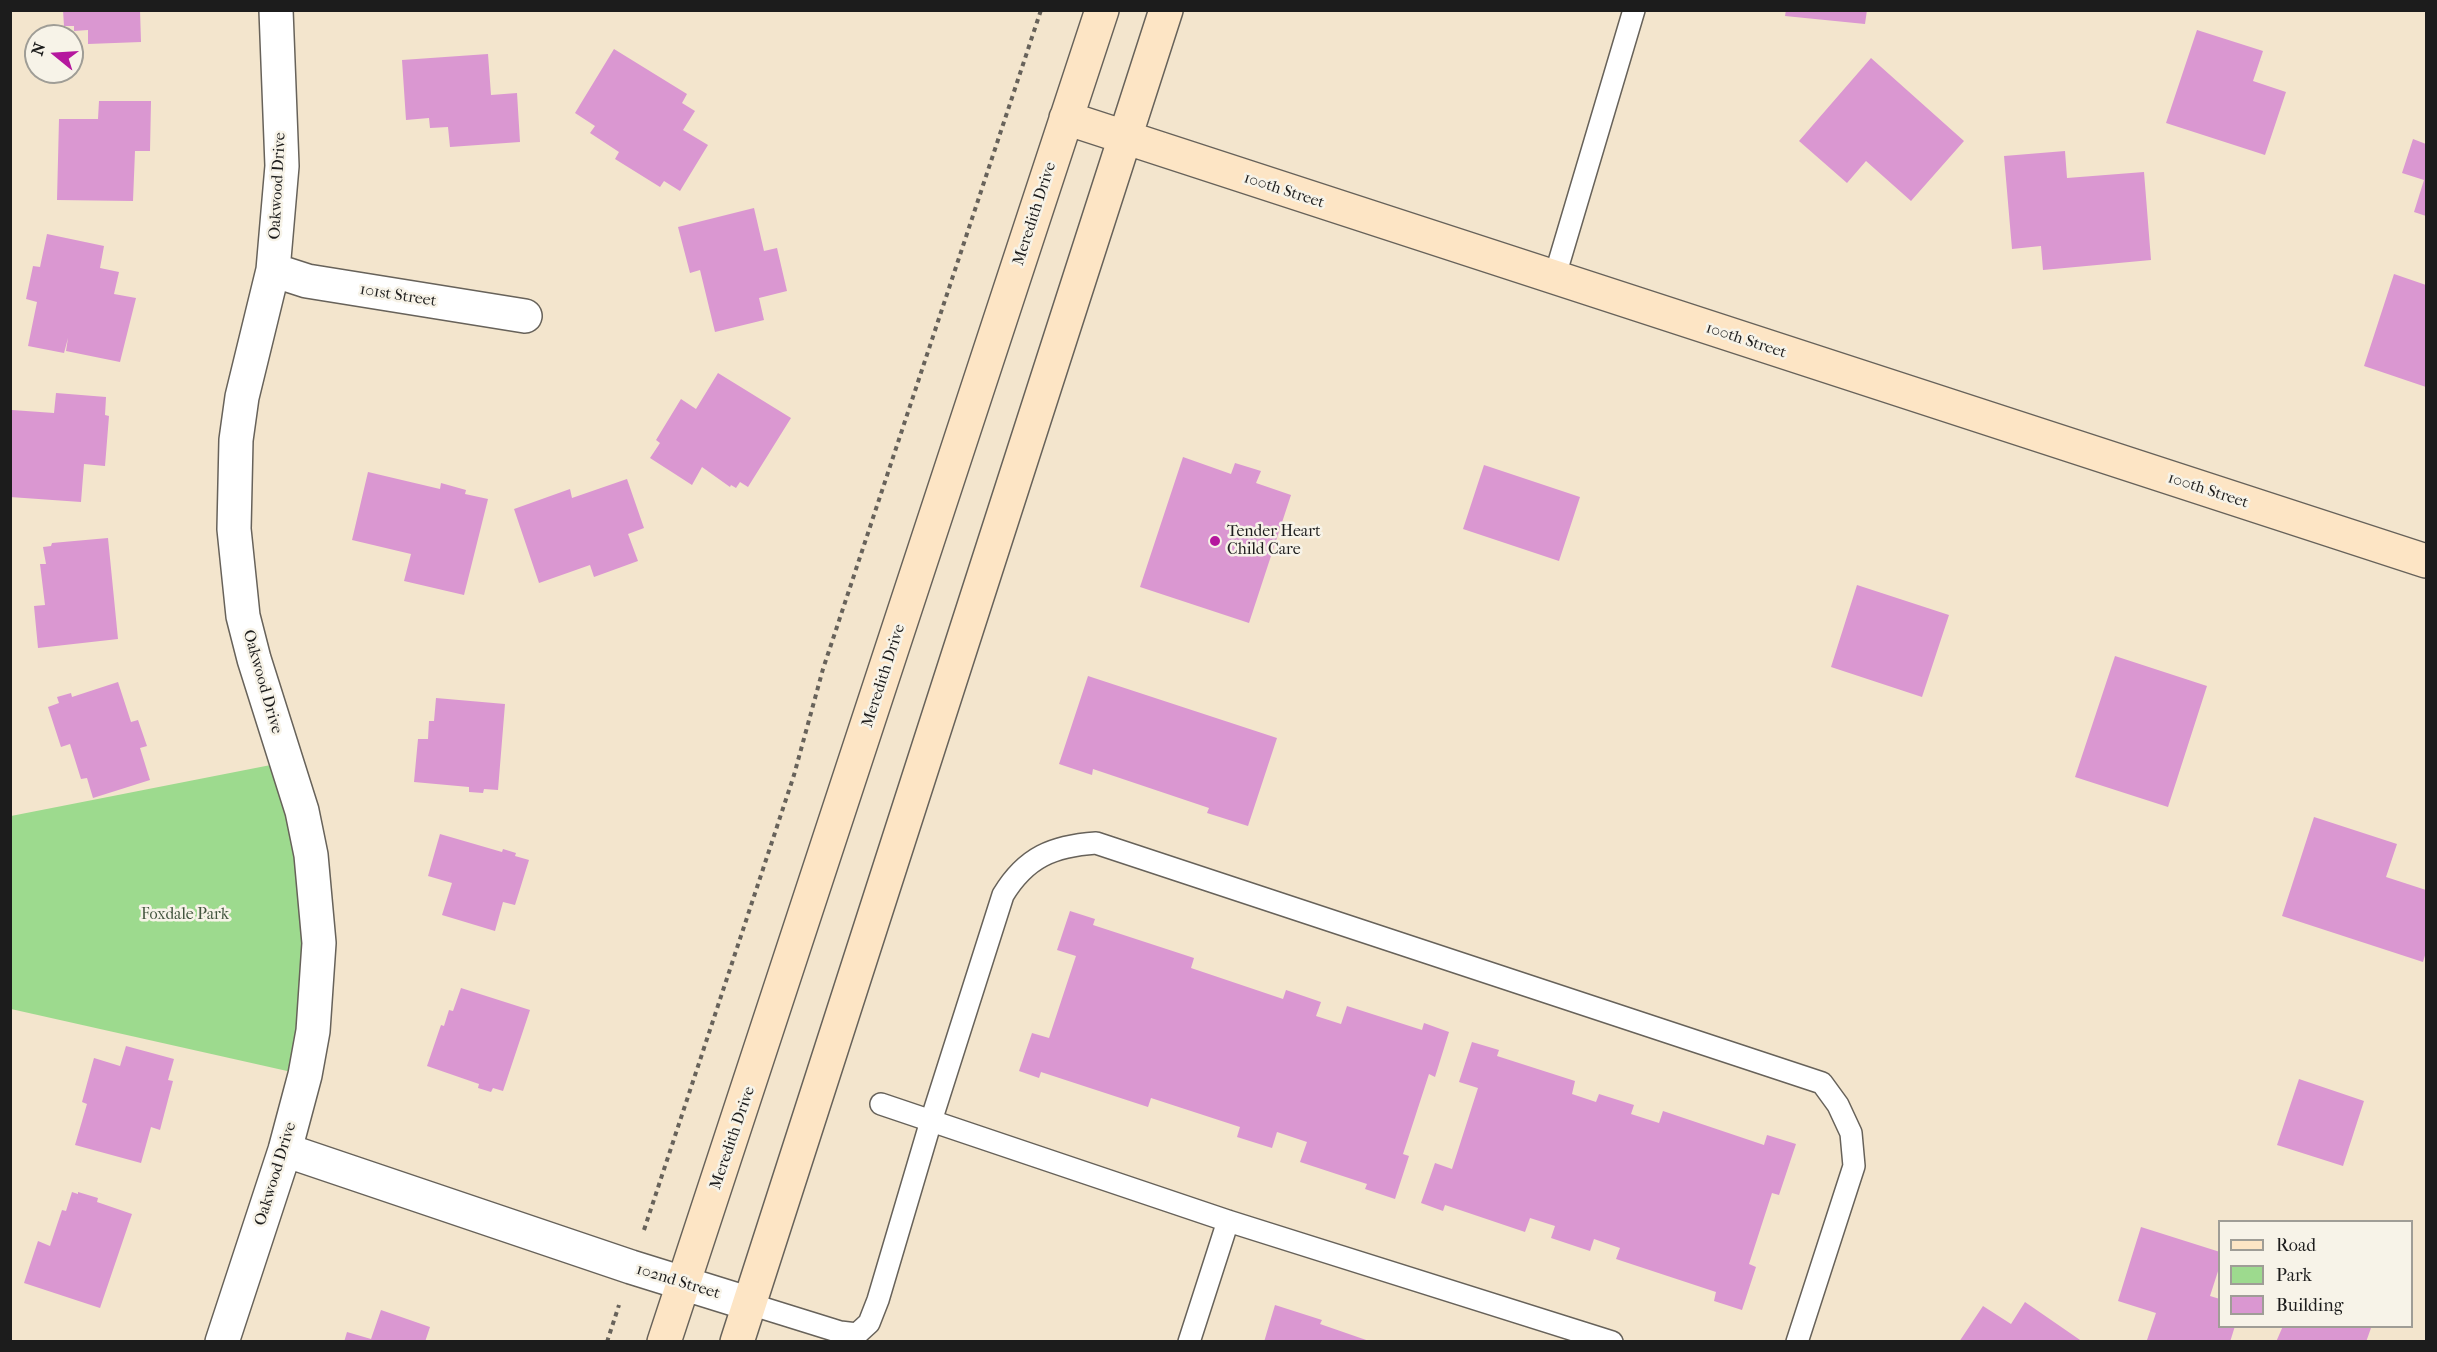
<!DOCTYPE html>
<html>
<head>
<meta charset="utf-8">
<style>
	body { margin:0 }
	#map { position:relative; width:2437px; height:1352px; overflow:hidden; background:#f3e5cd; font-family:"IM FELL French Canon",serif }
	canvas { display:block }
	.frame { position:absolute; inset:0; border:12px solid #1c1c1c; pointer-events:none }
	.legend { position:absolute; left:2218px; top:1220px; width:195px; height:108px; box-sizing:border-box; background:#f7f3e8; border:2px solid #9f9d96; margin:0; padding:8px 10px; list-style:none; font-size:18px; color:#1c1c1c }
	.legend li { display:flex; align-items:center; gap:12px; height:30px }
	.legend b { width:30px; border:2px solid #9f9d96 }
	.north { position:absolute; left:24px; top:24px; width:60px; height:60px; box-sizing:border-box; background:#f7f3e8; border:2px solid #9f9d96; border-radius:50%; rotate:288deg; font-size:16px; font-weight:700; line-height:24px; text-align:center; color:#1c1c1c }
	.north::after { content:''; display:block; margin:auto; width:21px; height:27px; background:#b5179e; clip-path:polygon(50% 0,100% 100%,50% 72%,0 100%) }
</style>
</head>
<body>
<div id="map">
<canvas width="2437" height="1352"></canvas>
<div class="frame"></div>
<ul class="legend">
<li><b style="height:8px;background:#fde5c5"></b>Road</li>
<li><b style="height:16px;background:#9dda8e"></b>Park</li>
<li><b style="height:16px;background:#da97d1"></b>Building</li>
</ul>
<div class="north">N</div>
</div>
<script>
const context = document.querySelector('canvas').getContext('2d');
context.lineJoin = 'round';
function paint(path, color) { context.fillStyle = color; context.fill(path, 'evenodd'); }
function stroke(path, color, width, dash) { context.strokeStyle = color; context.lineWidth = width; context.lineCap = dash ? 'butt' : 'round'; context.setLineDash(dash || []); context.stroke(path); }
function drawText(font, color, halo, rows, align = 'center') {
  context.font = font + ' "IM FELL French Canon",serif'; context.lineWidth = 5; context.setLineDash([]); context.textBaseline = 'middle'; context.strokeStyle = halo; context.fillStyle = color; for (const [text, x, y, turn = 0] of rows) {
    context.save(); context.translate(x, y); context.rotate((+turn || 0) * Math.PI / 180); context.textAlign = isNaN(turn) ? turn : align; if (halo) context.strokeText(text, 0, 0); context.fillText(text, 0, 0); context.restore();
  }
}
paint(new Path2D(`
	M286 762 302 811 305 1075 11 1009V816Z`), '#9dda8e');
paint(new Path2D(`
	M63 10H140L141 42 88 44V30L74 31V26H64Z
	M1786 10H1867L1865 24 1785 16Z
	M2197 30 2263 51 2253 81 2286 92 2265 155 2166 123Z
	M614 49 687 94 682 103 695 111 683 130 708 145 680 191 664 181 660 187 615 159 619 152 590 133 595 126 575 113Z
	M488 54 491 95 517 93 520 142 450 147 448 127 430 128 429 118 406 120 402 60Z
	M1871 58 1964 141 1911 201 1866 161 1847 183 1799 141Z
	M99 101H151L150 151H135L133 201 57 200 59 119H98Z
	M2413 139 2426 144V216L2414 212 2424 180 2402 173Z
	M2065 151 2067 178 2144 172 2151 260 2043 270 2041 246 2012 249 2004 156Z
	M754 208 764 251 777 248 787 291 759 298 764 320 715 332 700 270 690 273 678 227Z
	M47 234 104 246 100 268 119 272 114 294 136 298 120 362 66 351 68 338 64 353 28 346 37 302 26 299 33 266 40 267Z
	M2394 274 2426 285V387L2364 366Z
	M718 373 791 418 748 487 740 482 736 488 731 485 730 487 702 467 692 485 650 458 660 443 656 440 681 399 696 409Z
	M56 393 106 397 105 415 109 416 105 466 84 464 81 502 10 497 12 410 54 413Z
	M1183 457 1231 474 1235 463 1261 471 1256 483 1291 495 1249 623 1140 587Z
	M1484 465 1580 497 1559 561 1463 529Z
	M368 472 440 489 441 483 466 490 465 494 488 499 464 595 404 581 411 554 352 540Z
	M627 479 644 528 628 534 638 561 594 577 590 565 539 583 514 509 570 489 572 498Z
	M108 538 118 639 38 648 34 606 45 605 40 564H46L43 547 51 546 52 543Z
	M1857 585 1949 615 1922 697 1831 667Z
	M2115 656 2207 686 2168 807 2075 777Z
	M1088 676 1277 738 1248 826 1207 813 1209 808 1093 769 1092 775 1059 764Z
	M118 682 131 722 138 720 147 746 140 748 150 780 93 798 87 778 81 779 70 744 61 747 48 707 59 703 57 697 71 693 72 697Z
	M436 698 505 704 498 790 484 789 483 793 469 792V787L414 782 418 739H428L429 721H434Z
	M2314 817 2397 844 2386 877 2426 890V952L2423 962 2282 916Z
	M440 834 502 852 503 849 516 853 515 856 529 860 515 905 503 902 495 931 442 915 452 883 428 876Z
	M1070 911 1095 919 1093 925 1194 958 1191 968 1283 999 1286 990 1321 1002 1316 1016 1341 1024 1347 1006 1422 1030 1424 1023 1449 1032 1435 1077 1429 1074 1403 1154 1409 1156 1395 1199 1365 1189 1367 1184 1300 1162 1307 1142 1277 1132 1272 1148 1237 1137 1240 1127 1151 1098 1148 1107 1041 1072 1039 1078 1019 1071 1032 1033 1049 1038 1076 956 1057 950Z
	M461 988 530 1010 503 1091 493 1088 491 1092 478 1088 479 1084 427 1066 441 1025 444 1026 449 1010 453 1011Z
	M1472 1042 1499 1050 1497 1056 1575 1081 1572 1094 1596 1102 1599 1094 1634 1105 1631 1114 1659 1123 1663 1111 1764 1145 1767 1135 1796 1144 1779 1195 1772 1193 1749 1264 1756 1267 1742 1310 1714 1301 1716 1292 1616 1259 1620 1248 1594 1239 1590 1251 1551 1238 1555 1226 1530 1218 1525 1232 1445 1205 1443 1211 1421 1203 1435 1163 1452 1169 1478 1088 1459 1082Z
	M126 1046 174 1059 168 1080 173 1081 160 1130 151 1127 141 1163 75 1145 87 1104 82 1102 94 1058 120 1066Z
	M2299 1079 2364 1101 2343 1166 2277 1145Z
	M72 1192 78 1194V1192L98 1198 97 1202 132 1214 100 1308 24 1283 38 1241 50 1246 62 1210 66 1211Z
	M2141 1227 2220 1252V1265L2210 1296 2220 1299V1326H2235L2230 1342H2153L2147 1340 2156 1313 2118 1301Z
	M2025 1302 2083 1342H1959L1983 1306 2011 1324Z
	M1275 1305 1322 1320 1320 1324 1372 1342H1264Z
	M381 1310 430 1327 425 1342H344L347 1332 371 1339Z
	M2283 1326H2368L2371 1328 2366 1342H2276Z`), '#da97d1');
const lane = new Path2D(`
	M1554 279 1634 10
	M881 1104 1228 1221 1612 1342
	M750 1304 840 1332 857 1334 869 1323 878 1300 931 1121 1003 895C1026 857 1053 846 1096 843L1822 1083 1838 1105 1851 1133 1854 1166 1797 1342
	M1189 1342 1228 1221`);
const street = new Path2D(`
	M273 270 307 281 525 316
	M285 1150 631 1267 750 1304
	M222 1342 285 1150 305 1075 313 1031 319 943 311 855 302 811 254 659 243 616 234 529 236 440 242 397 273 270 282 166 276 10`);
const secondary = new Path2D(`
	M1066 118 2426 561
	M664 1342 1102 10
	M737 1342 1166 10`);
stroke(lane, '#67625a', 24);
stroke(street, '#67625a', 36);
stroke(secondary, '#67625a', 36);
stroke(new Path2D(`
	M644 1230 794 775 823 669 1041 10
	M607 1342 619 1305`), '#67625a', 4, [4.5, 4.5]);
stroke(lane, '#fff', 21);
stroke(street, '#fff', 33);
stroke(secondary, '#fde5c5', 33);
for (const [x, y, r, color] of [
	[1215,541,6,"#b5179e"]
]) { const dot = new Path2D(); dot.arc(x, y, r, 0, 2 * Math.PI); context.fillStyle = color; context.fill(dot); stroke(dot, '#f7f3e8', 2); }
drawText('16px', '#1c1c1c', '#f7f3e8', [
	["Oakwood Drive",278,186,-87],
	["100th Street",1284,191,18],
	["Meredith Drive",1035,214,-72],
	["101st Street",398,296,9],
	["100th Street",1746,341,18],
	["100th Street",2208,491,18],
	["Meredith Drive",884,676,-72],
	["Oakwood Drive",262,682,74],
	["Meredith Drive",733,1138,-71],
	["Oakwood Drive",276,1174,-73],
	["102nd Street",678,1282,17]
]);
drawText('16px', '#1c1c1c', '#f7f3e8', [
	["Tender Heart",1227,532],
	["Child Care",1227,550]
], 'left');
drawText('16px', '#43553e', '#f7f3e8', [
	["Foxdale Park",185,915]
]);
</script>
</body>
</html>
